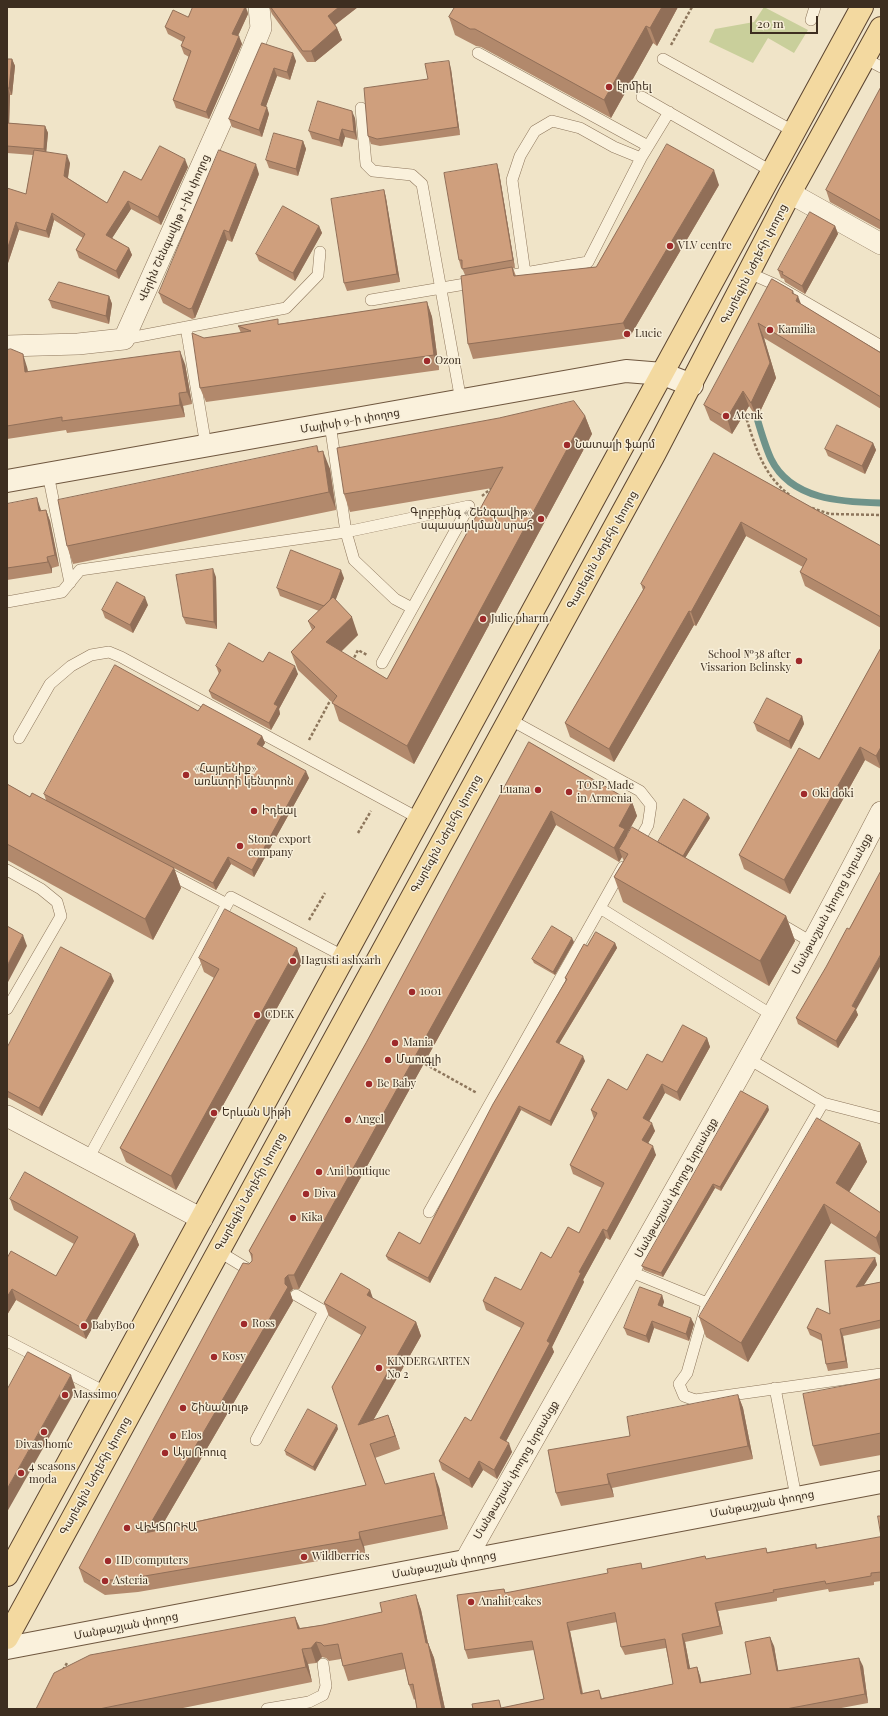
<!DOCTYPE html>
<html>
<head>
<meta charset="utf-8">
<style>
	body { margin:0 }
	#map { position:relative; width:888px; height:1716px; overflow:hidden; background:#f0e4c8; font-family:"Playfair Display",serif }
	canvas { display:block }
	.frame { position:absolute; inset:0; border:8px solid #3d2e20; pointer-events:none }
	.scale { position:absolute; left:750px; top:16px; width:68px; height:18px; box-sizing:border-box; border:2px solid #3d2e20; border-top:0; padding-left:5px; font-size:12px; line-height:14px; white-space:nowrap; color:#3d2e20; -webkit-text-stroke:3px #f7eed8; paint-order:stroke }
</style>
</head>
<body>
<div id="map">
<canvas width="888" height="1716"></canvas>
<div class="frame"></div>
<div class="scale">20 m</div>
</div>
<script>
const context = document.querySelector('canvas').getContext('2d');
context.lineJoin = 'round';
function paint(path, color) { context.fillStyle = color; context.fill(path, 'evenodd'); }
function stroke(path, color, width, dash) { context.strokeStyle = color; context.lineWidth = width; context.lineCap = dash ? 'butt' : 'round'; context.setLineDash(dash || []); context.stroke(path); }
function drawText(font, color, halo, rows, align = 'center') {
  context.font = font + ' "Playfair Display","Noto Sans Armenian",serif'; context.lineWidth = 3; context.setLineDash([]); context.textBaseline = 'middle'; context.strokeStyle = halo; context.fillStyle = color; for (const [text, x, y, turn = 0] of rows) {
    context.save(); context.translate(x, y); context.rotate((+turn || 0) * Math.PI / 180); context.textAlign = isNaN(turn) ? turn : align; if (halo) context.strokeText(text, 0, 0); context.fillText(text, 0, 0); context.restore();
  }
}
paint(new Path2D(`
	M764 7 808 30 794 53 768 38 753 63 709 42 715 29 754 22Z`), '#c9cf9b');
stroke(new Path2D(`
	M757 418C761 432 765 446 771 459 791 500 842 502 881 503`), '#6f938a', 7);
const lane = new Path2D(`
	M811 20 815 7
	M478 53 648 146
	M864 58 881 67
	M663 59 793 131
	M642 97 771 171
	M361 108 366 164 373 171 412 175 422 184 461 401
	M525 273 512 180 520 156 535 131 552 121 580 128 614 147 641 158 669 112
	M749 273 774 284 881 346
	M502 277 588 262 641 158
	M371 300 477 282
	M186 327 206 446
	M124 339 286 308 318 275 320 252
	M330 424 346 532 354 560 395 599 412 608
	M48 474 70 583
	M7 602 62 592 80 570 346 532 469 506
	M382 663 469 506
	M509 719 640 791 651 805 648 825 636 846
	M19 738 50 684 71 666 91 655 109 652 121 657 420 819
	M7 870 41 889 57 902 61 916 7 1009
	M166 872 227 904
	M600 908 772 1015
	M779 923 813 943
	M749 1059 823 1103 881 1118
	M823 1103 707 1303 687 1373 679 1384 684 1396 695 1400 881 1374
	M88 1159 231 897 345 957
	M429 1212 623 867
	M218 1251 251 1271
	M629 1271 707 1303
	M7 1341 107 1393
	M775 1388 796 1497
	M256 1440 324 1311 296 1295
	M267 1709 309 1702 323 1695 326 1686 323 1664`);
const street = new Path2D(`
	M790 193 881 244
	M7 346 78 344 124 339 242 75 261 28 259 7
	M7 1116 202 1219
	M465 1561C604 1312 750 1066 881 812`);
const secondary = new Path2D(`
	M7 481 626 371 663 374 692 385
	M7 1648 881 1482`);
const primary = new Path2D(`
	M7 1575 862 7
	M7 1638 655 453 790 193 881 28`);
stroke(lane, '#8d765c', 12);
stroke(street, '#8d765c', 22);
stroke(secondary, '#6f573f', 24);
stroke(primary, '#5b4430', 24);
stroke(new Path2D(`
	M671 45 692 7
	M742 411 745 414C755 446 763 476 791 496
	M482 496 493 487
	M812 508 830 514 881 515
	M352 662 358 650 367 655
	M309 740 331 699
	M358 833 371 811
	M309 920 325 893
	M425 1064 477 1093
	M63 1670 67 1663`), '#8d765c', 2.5, [3, 2]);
stroke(lane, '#faf1dc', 11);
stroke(street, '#faf1dc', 21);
stroke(secondary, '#faf1dc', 22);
stroke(primary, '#f3d9a0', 22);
paint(new Path2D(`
	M269 7H358L335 25 337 28 342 40 315 62H307L272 14Z
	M455 7H678L657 46 653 43 611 118 481 47 476 46 455 35 449 17Z
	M247 10 248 14 238 36 242 44 209 119 176 108 173 100 189 57 184 54 181 46 183 42 168 34 165 27 188 17Z
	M262 43 296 61 290 80 277 76 266 106 269 114 262 137 232 127 229 119Z
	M7 59H12L15 66 12 95H10L9 123 45 126 48 133 46 152 70 163 68 178 107 203 141 180 188 167 161 225 131 209 112 238 129 248 132 255 119 279 79 258 76 250 83 238 54 220 49 238 19 230 8 263H7V190L26 194 33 155 7 153Z
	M451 69 460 135 380 146 371 144 368 136 428 79Z
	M881 87V230L830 202 826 190Z
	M355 118 357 140 345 137 342 147 312 139 309 131Z
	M303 141 306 149 298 176 269 168 266 160Z
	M497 164 499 172 515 268H513L516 276 596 267 719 185 629 338 473 359 468 344 465 275 462 268H461L459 260Z
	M259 174 232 242 227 240 195 318 192 319 163 303 159 293Z
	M384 190 386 198 400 282 347 291 344 283Z
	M319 226 322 233 295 281 259 261 256 254Z
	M835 226 838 234 805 294 785 282 784 279 781 278 778 270Z
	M772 279 794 294 801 304 881 353V409L764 338 776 378 757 418 749 406 732 434 710 420 704 405Z
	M109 296 112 304 109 324 52 308 49 300Z
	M427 302 432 317 439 370 206 402 200 388 204 338 241 333 238 326 279 324Z
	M7 350 27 367 28 372 185 364 192 404 183 406 185 417 67 433 66 430 7 439Z
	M585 416 592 434 414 764 339 721 333 703 298 670 291 652 312 630 308 621 319 611 280 596 277 588 344 578 335 600 358 635 341 652 387 679 492 488 350 512 344 494Z
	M873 443 876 450 865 474 828 456 825 449Z
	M317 446 319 452 330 469 336 510 73 564 67 546Z
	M714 453 881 546V628L805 586 800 572 803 567 746 536 696 626 694 625 614 762 570 737 565 723 643 590 641 584Z
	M7 504 41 511 46 510 50 521 59 566 52 568V573L7 580Z
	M216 577 217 629 186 624 183 617Z
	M148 605 133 633 105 618 102 610Z
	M881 648V769L865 760 790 894 744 869 739 855 819 759Z
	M263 662 298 674 279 709 280 714 271 730 212 698 209 691 219 674 216 666Z
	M198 711 262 736 265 743 262 747 309 778 254 877 231 864 216 890 174 868 181 888 153 940 7 860V784L30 797 46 800 44 794Z
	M802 716 804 724 791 749 757 731 754 723Z
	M529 742 632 802 637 816 627 834V835L658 842 710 818 685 858 786 916 795 941 769 986 623 902 614 877 624 861 622 857 619 862 556 825 299 1289H293L290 1292 293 1301 160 1529 366 1485 361 1335 329 1316 324 1303 370 1290 372 1298 416 1322 421 1336 374 1419 393 1428 400 1449 375 1458 385 1484 439 1487 448 1529 364 1546 365 1553 138 1592 105 1595 84 1582 79 1568 249 1264 252 1261V1259L249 1251 366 1043Z
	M574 942 555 975 534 963 532 959Z
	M615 943 617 948 559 1044 585 1061 551 1126 521 1110 430 1283 388 1260 386 1256 420 1244 566 981 565 978 587 946Z
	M199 958 302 963 176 1190 126 1162 120 1148 214 978 204 972Z
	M114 981 42 1116 7 1097V1048Z
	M856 1010 858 1015 838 1048 798 1024 796 1018Z
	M707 1038 710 1047 680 1101 665 1093 649 1121 655 1131 648 1143 656 1155 610 1240 606 1238 583 1280 584 1282 552 1347 554 1352 506 1441 512 1452 497 1479 483 1470 472 1488 442 1470 439 1461 471 1421 521 1328 486 1310 483 1301 521 1290 551 1258 579 1233 602 1188 573 1174 570 1165 594 1119 591 1110 627 1090 662 1062Z
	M769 1110 721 1191 715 1188 663 1277 644 1270 642 1266Z
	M860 1143 867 1162 849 1192 881 1213V1256L831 1223 748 1362 706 1337 699 1317Z
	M10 1199 135 1234 139 1245 86 1339 16 1300 7 1315V1258L56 1276 74 1244 14 1210Z
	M875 1258 877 1265 864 1285 881 1282V1328L843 1336 848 1368 828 1371 826 1364 822 1341 810 1335 807 1328 830 1314Z
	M662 1295 664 1302 662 1306 694 1324 689 1341 654 1328 649 1343 627 1335 624 1328Z
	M881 1379V1455L820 1466 813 1446Z
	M738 1395 743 1408 753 1459 612 1488 614 1497 561 1506 556 1493Z
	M338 1429 315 1471 286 1455 285 1451Z
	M881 1537V1581L874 1582V1585L829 1592 828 1589 777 1598V1601L718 1611 723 1634 685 1642 690 1669 697 1667 700 1676 701 1682 751 1674 774 1646 778 1671 863 1666 868 1703 836 1709H473L502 1708 544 1699 534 1650 468 1659 465 1650 504 1589 505 1593 643 1569 705 1556 706 1559 768 1552 816 1544 817 1548ZM617 1622 621 1647 625 1655 666 1648 673 1684 602 1698 599 1690 583 1693 570 1631Z
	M416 1595 421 1610 428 1643 434 1658 445 1709H417L415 1699 414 1700 409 1685 405 1669 348 1681 343 1666 341 1659 329 1661 326 1658 322 1657 316 1663 308 1664 312 1682 178 1709H36L295 1617 300 1628 323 1625 382 1612Z`), '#b2896c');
paint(new Path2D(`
	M245 7H246L248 14 235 42 232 34Z
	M339 7H358L332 27 328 16Z
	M662 7H678L657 46 650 28Z
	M646 26 653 43 611 118 604 100Z
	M337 28 342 40 315 62 311 51Z
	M239 36 242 44 209 119 206 112Z
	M293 53 296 61 290 80 287 72Z
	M12 59 15 66 12 95 9 88Z
	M449 61 451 69 460 135 458 127Z
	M274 68 277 76 264 112 261 105Z
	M8 88 10 95 9 130 7 126Z
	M267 107 269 114 262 137 259 130Z
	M352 111 355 118 357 140 354 132Z
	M45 126 48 133 46 155 44 149Z
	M342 129 345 137 342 147 339 140Z
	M303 141 306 149 298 176 296 169Z
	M67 155 70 163 67 183 64 176Z
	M185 159 188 167 161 225 158 217Z
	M256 164 259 174 232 242 229 232Z
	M497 164 499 172 515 268 513 260Z
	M714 170 719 185 629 338 623 323Z
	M384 190 386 198 400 282 397 274Z
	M128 201 131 209 109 243 106 235Z
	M52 213 54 220 49 238 46 231Z
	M16 222 19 230 8 263 7 260V250Z
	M319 226 322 233 295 281 293 273Z
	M835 226 838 234 805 294 802 286Z
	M224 230 227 240 195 318 192 308Z
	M129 248 132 255 119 279 116 271Z
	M793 291 796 300 798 296 804 312 801 316 792 293Z
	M109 296 112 304 109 324 106 316Z
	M427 302 432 317 439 370 434 355Z
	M758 323 764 338 776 378 757 418 751 403Z
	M180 351 185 364 192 404 187 392Z
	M23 354 27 367 30 385 25 372Z
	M743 391 749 406 732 434 727 418Z
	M179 393 183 406 185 417 180 405Z
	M585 416 592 434 414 764 407 746Z
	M873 443 876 450 865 474 862 466Z
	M323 451 330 469 336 510 329 492Z
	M37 498 41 510 43 522 39 511Z
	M46 510 50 521 59 566 55 555Z
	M741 522 746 536 696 626 691 612Z
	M47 557 52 568V573L48 562Z
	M213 569 216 577 217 629 214 622Z
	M341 570 344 578 330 615 327 607Z
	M145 597 148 605 133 633 130 625Z
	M689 611 694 625 614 762 609 749Z
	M352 617 358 635 332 660 326 642Z
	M295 666 298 674 279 709 280 714 271 730 269 723 274 704Z
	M802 716 804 724 791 749 789 741Z
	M262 736 265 743 260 751 257 744Z
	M860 747 865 760 790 894 784 880Z
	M881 747V769L876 756Z
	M306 771 309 778 254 877 252 870Z
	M632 802 637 816 627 834 630 843 619 849 622 857 619 862 614 848 619 826Z
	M551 811 556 825 299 1289 294 1275Z
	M708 814 710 818 684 860 682 856Z
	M228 857 231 864 216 890 213 883Z
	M174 868 181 888 153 940 145 919Z
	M786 916 795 941 769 986 760 961Z
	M23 935 27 946 7 984V966Z
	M572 938 574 942 555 975 553 972Z
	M615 943 617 948 557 1047 556 1042Z
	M297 948 302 963 176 1190 171 1176Z
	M881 954V965L856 1010 858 1015 838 1048 836 1041 852 1006Z
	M111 974 114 981 42 1116 39 1108Z
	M707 1038 710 1047 680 1101 677 1092Z
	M583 1056 585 1061 551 1126 550 1121Z
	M662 1084 665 1093 646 1127 643 1118Z
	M519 1106 521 1110 430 1283 428 1278Z
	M768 1106 769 1110 721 1191 720 1187Z
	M652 1123 655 1131 645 1149 642 1140Z
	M860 1143 867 1162 843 1202 836 1183Z
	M653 1146 656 1155 610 1240 607 1231Z
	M713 1184 715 1188 663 1277 661 1273Z
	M824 1204 831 1223 748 1362 741 1343Z
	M603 1229 606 1238 583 1280 584 1282 552 1347 554 1352 503 1447 500 1438 579 1272Z
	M881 1229V1253L876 1238Z
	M135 1234 139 1245 86 1339 82 1328Z
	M875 1258 877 1265 858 1294 856 1287Z
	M288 1275 293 1289 290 1292 293 1301 150 1546 145 1533 285 1284V1278Z
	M12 1289 16 1300 7 1315V1297Z
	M370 1290 375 1304 367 1295Z
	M662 1295 664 1302 661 1311 658 1305Z
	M691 1318 694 1324 689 1341 686 1334Z
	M652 1321 654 1328 649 1343 646 1336Z
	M416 1322 421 1336 363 1438 358 1425Z
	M840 1329 843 1336 848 1368 846 1361Z
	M71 1375 76 1390 7 1512V1489Z
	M738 1395 743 1408 753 1459 748 1446Z
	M388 1415 393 1428 400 1449 395 1436Z
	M337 1425 338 1429 315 1471 313 1467Z
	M509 1443 512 1452 497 1479 494 1470Z
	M479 1461 483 1470 472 1488 469 1479Z
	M434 1473 439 1487 448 1529 443 1515Z
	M607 1474 612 1488 614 1497 609 1484Z
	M359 1532 364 1546 365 1553 360 1539Z
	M416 1595 421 1610 428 1643 434 1658 445 1709H442L426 1643Z
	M715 1603 718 1611 723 1634 720 1626Z
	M295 1617 301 1632 298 1629Z
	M567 1623 570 1631 584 1702 581 1694Z
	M682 1634 685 1642 692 1678 688 1669Z
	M770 1637 774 1646 780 1680 777 1671Z
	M316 1642 322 1657 316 1663 311 1648Z
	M302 1649 308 1664 312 1682 306 1667Z
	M859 1658 863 1666 868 1703 865 1694Z
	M697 1667 700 1676 703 1691 700 1683Z`), '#916f58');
const building = new Path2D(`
	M193 7H245L232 34 239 36 206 112 173 100 191 51 181 46 185 37 165 27 173 10 188 17Z
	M271 7H339L328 16 337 28 311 51H303Z
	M455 7H662L650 28 646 26 604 100 475 29H470L449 17Z
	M262 43 293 53 287 72 274 68 261 105 267 107 259 130 229 119Z
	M7 59H12L9 88H8L7 101Z
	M449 61 458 127 377 139 368 136 364 88 428 79 425 64Z
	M881 87V221L826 190Z
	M318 101 352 111 354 132 342 129 339 140 309 131Z
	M7 123 45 126 44 149 7 146Z
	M274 133 303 141 296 169 266 160Z
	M667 144 714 170 623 323 468 344 461 276 512 267 514 276 596 267Z
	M160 146 185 159 158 217 128 201 106 235 129 248 116 271 76 250 85 234 52 213 46 231 16 222 7 250V188L26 194 34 150 67 155 64 176 107 203 124 171 141 180Z
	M219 150 256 164 229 232 224 230 192 308 189 309 159 293Z
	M497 164 513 260 462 269V260H459L444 173Z
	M384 190 397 274 344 283 331 199Z
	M283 206 319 226 293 273 256 254Z
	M810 212 835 226 802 286 782 274 783 272 778 270Z
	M772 279 793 291 792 293 798 296 796 301 881 353V397L758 323 770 363 751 403 743 391 727 418 704 405Z
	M59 282 109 296 106 316 49 300Z
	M427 302 434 355 200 388 192 333 204 338 251 331 238 326 278 319V324Z
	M11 349 23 354 25 372 180 351 187 392 179 393 180 405 62 421V417L7 426V350Z
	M574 401 585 416 407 746 332 703 337 696 291 652 315 627 308 621 333 597 352 617 326 642 387 679 503 467 344 494 337 448 499 418Z
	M837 425 873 443 862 466 825 449Z
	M317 446 318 452 323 451 329 492 67 546 58 500Z
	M714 453 881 546V617L800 572 807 559 741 522 691 612 689 611 609 749 565 723 645 587 641 584Z
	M37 498 39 511 46 510 55 555 47 557 48 562 7 568V504Z
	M291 550 341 570 330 600 324 606 277 588Z
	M213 569 214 622 183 617 176 575Z
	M117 582 145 597 130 625 102 610Z
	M229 643 263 662 269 652 295 666 274 704 278 706 269 723 209 691 221 670 216 666Z
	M881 648V747L876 756 860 747 784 880 739 855 799 748 819 759Z
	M115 665 198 711 203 704 262 736 257 744 306 771 252 870 228 857 213 883 44 794Z
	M767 698 802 716 789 741 754 723Z
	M529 742 632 802 619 826 625 829 614 848 551 811 294 1275H288L285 1278V1284L288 1287 145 1533 366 1485 332 1387 366 1327 324 1303 341 1273 370 1290 367 1295 416 1322 358 1425 388 1415 395 1436 370 1444 385 1484 434 1473 443 1515 359 1532 360 1539 133 1578 100 1581 79 1568 243 1263 249 1264 252 1261V1254L249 1251 366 1043Z
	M7 784 30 797 32 793 174 868 145 919 7 844Z
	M684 799 708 814 683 856 658 842Z
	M632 827 786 916 760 961 614 877 628 854 619 849Z
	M881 871V954L852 1006 856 1008 836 1041 796 1018 826 967 847 928 849 929Z
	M225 909 297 948 171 1176 120 1148 219 969 199 958Z
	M7 926 23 935 7 966Z
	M552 926 572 938 553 972 532 959Z
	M596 932 615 943 556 1042 583 1056 550 1121 519 1106 428 1278 386 1256 399 1232 420 1244 493 1104 567 979 565 978 584 944 587 946Z
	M61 947 111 974 39 1108 7 1091V1048Z
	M683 1025 707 1038 677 1092 662 1084 643 1118 652 1123 642 1140 653 1146 607 1231 603 1229 579 1272 581 1273 547 1341 550 1343 500 1438 509 1443 494 1470 479 1461 469 1479 439 1461 465 1417 471 1421 524 1323 483 1301 495 1277 521 1290 541 1252 551 1258 568 1227 579 1233 604 1183 570 1165 597 1113 591 1110 608 1079 627 1090 647 1054 662 1062Z
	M741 1091 768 1106 720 1187 713 1184 661 1273 642 1266Z
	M817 1118 860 1143 836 1183 881 1213V1229L876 1238 824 1204 741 1343 699 1317Z
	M25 1172 135 1234 82 1328 12 1289 7 1297V1258L11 1251 56 1276 78 1237 10 1199Z
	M875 1258 856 1287 881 1282V1320L840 1329 846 1361 826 1364 821 1334 807 1328 817 1308 830 1314 825 1261Z
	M640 1287 662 1295 658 1305 691 1318 686 1334 652 1321 646 1336 624 1328Z
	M28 1352 71 1375 7 1489V1390Z
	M881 1379V1433L813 1446 803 1394Z
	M738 1395 748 1446 607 1474 609 1484 556 1493 548 1450 630 1436 627 1417Z
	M308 1409 337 1425 313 1467 285 1451Z
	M878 1516H881V1536Z
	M881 1537V1572L871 1573V1576L826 1584 825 1581 773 1590 774 1592 715 1603 720 1626 682 1634 688 1669 697 1667 700 1683 751 1674 745 1642 770 1637 777 1671 859 1658 865 1694 786 1709H473L472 1704 499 1700 501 1708 544 1699 532 1641 465 1650 457 1595 504 1589 505 1593 608 1573 607 1569 641 1563 642 1569 705 1556 706 1559 766 1548 767 1553 816 1544V1548ZM615 1613 621 1647 665 1639 673 1684 601 1699 599 1690 581 1694 567 1623Z
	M416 1595 426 1643H428L442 1709H417L413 1684 409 1685 402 1653 343 1666 338 1644 324 1646 321 1643 316 1642 311 1648 302 1649 306 1667 99 1709H36L54 1673 90 1655 295 1617 298 1629 323 1625 382 1612 380 1603Z`);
paint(building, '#cf9f7d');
stroke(building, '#916f58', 1);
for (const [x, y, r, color] of [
	[609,87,4,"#9e2a2b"],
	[670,246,4,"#9e2a2b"],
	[770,330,4,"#9e2a2b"],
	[627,334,4,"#9e2a2b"],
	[427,361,4,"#9e2a2b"],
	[726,416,4,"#9e2a2b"],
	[567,445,4,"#9e2a2b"],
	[541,519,4,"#9e2a2b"],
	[483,619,4,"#9e2a2b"],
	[799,661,4,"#9e2a2b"],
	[186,775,4,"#9e2a2b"],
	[538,790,4,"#9e2a2b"],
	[569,792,4,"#9e2a2b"],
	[804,794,4,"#9e2a2b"],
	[254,811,4,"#9e2a2b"],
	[240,846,4,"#9e2a2b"],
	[293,961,4,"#9e2a2b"],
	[412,992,4,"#9e2a2b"],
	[257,1015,4,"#9e2a2b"],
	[395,1043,4,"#9e2a2b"],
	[388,1060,4,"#9e2a2b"],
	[369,1084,4,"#9e2a2b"],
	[214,1113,4,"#9e2a2b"],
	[348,1120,4,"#9e2a2b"],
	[319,1172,4,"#9e2a2b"],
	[306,1194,4,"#9e2a2b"],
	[293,1218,4,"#9e2a2b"],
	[244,1324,4,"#9e2a2b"],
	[84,1326,4,"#9e2a2b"],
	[214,1357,4,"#9e2a2b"],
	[379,1368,4,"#9e2a2b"],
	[65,1395,4,"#9e2a2b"],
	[183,1408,4,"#9e2a2b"],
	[44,1432,4,"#9e2a2b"],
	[173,1436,4,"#9e2a2b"],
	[165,1453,4,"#9e2a2b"],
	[21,1473,4,"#9e2a2b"],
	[127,1528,4,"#9e2a2b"],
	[304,1557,4,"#9e2a2b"],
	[108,1561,4,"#9e2a2b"],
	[105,1581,4,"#9e2a2b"],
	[471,1602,4,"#9e2a2b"]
]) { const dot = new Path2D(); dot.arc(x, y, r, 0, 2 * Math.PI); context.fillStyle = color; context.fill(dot); stroke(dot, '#f7eed8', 1.5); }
drawText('11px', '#3d2e20', '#f7eed8', [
	["էրմիել",617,87],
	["VLV centre",678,246],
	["Kamilia",778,330],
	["Lucie",635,334],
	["Ozon",435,361],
	["Atenk",734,416],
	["Նատալի ֆարմ",575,445],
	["Գլոբբինգ «Շենգավիթ»",533,513,"right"],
	["սպասարկման սրահ",533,526,"right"],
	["Julie pharm",491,619],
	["School №38 after",791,655,"right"],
	["Vissarion Belinsky",791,668,"right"],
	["«Հայրենիք»",194,769],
	["առևտրի կենտրոն",194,782],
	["TOSP Made",577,786],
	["in Armenia",577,799],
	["Luana",530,790,"right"],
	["Oki doki",812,794],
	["Իդեալ",262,811],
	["Stone export",248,840],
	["company",248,853],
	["Hagusti ashxarh",301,961],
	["1001",420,992],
	["CDEK",265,1015],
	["Mania",403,1043],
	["Մաուգլի",396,1060],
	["Be Baby",377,1084],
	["Երևան Սիթի",222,1113],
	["Angel",356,1120],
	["Ani boutique",327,1172],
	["Diva",314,1194],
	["Kika",301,1218],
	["Ross",252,1324],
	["BabyBoo",92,1326],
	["Kosy",222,1357],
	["KINDERGARTEN",387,1362],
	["No 2",387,1375],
	["Massimo",73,1395],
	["Շինանյութ",191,1408],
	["Elos",181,1436],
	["Divas home",44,1445,"center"],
	["Այս Ռոուզ",173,1453],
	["4 seasons",29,1467],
	["moda",29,1480],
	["ՎԻԿՏՈՐԻԱ",135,1528],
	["Wildberries",312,1557],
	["HD computers",116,1561],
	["Asteria",113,1581],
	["Anahit cakes",479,1602]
], 'left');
drawText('11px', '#3d2e20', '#f7eed8', [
	["Վերին Շենգավիթ 1-ին փողոց",174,228,-66],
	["Գարեգին Նժդեհի փողոց",754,264,-63],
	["Մայիսի 9-ի փողոց",350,421,-10],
	["Գարեգին Նժդեհի փողոց",602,550,-61],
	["Գարեգին Նժդեհի փողոց",446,834,-61],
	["Մանթաշյան փողոց նրբանցք",832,904,-62],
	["Մանթաշյան փողոց նրբանցք",676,1188,-61],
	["Գարեգին Նժդեհի փողոց",250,1192,-61],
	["Մանթաշյան փողոց նրբանցք",516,1470,-60],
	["Գարեգին Նժդեհի փողոց",95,1476,-61],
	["Մանթաշյան փողոց",762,1504,-11],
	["Մանթաշյան փողոց",444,1565,-11],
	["Մանթաշյան փողոց",126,1626,-11]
]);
</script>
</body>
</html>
